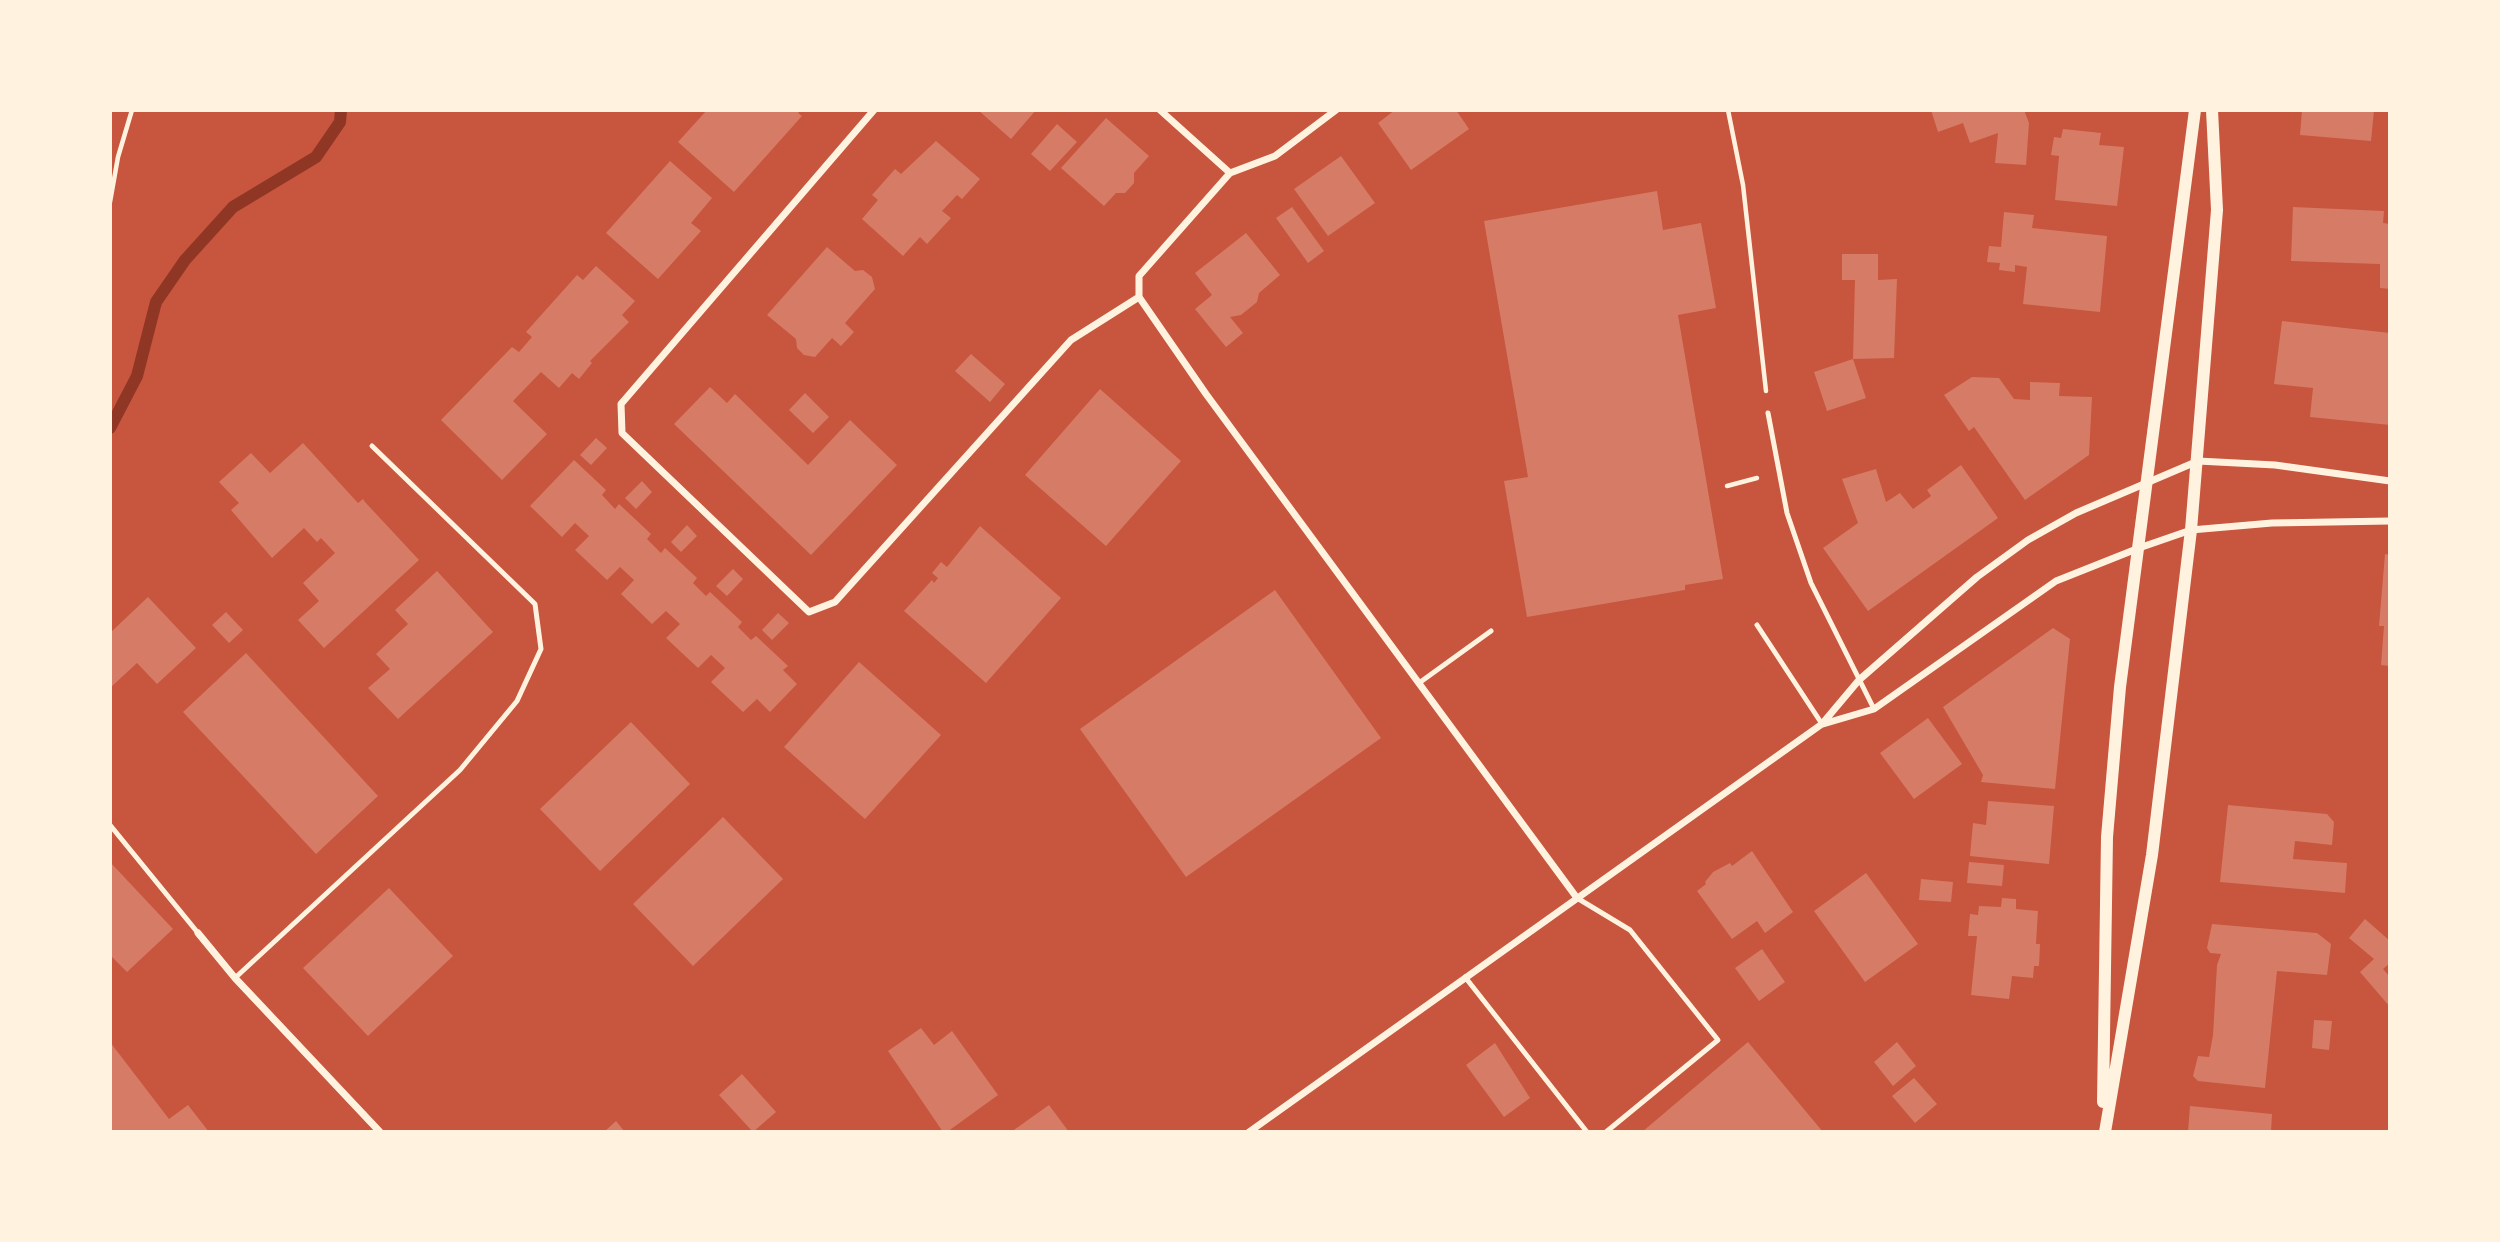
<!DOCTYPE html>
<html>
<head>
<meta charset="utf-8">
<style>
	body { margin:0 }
	#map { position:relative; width:2500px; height:1242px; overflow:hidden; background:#c8553d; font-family:Arial,sans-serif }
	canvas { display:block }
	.frame { position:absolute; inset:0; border:112px solid #fff3e0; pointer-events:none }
</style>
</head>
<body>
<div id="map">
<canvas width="2500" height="1242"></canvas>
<div class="frame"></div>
</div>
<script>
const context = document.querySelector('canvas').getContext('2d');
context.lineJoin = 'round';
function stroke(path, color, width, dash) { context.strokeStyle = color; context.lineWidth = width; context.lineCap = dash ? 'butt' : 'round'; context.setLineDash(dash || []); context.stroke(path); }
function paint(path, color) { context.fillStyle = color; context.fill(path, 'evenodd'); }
stroke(new Path2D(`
	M110 428 137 376 156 302 185 260 233 207 316 157 340 122 341 110`), '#8f3625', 12);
paint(new Path2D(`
	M707 110H801L798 113 802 116 734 192 678 142Z
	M978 110H1036L1011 139Z
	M1395 110H1456L1469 129 1411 170 1378 123Z
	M1931 110H2024L2029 123 2026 165 1995 163 1998 133 1970 143 1963 123 1938 132Z
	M2302 110H2374L2371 141 2300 135Z
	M1106 118 1149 156 1134 173V183L1125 193H1116L1104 206 1061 168Z
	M1057 124 1077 142 1050 171 1031 154Z
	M2063 129 2101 133 2099 145 2124 147 2117 206 2055 200 2059 156 2051 155 2054 137 2061 138Z
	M936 141 980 179 962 199 957 195 942 211 951 218 927 244 920 237 903 256 862 219 878 200 872 195 895 169 901 174Z
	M1341 156 1375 203 1328 236 1294 189Z
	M670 161 712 198 691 223 701 231 658 279 606 233Z
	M1657 191 1663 230 1701 223 1716 308 1678 315 1723 579 1685 585V590L1527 617 1504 481 1528 477 1484 221Z
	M1292 207 1324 251 1308 263 1276 218Z
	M2293 207 2384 211 2383 223 2390 224V289L2380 288V264L2291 261Z
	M2004 212 2034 215 2032 228 2107 236 2100 312 2023 304 2027 267 2015 265V272L1999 270 2000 263 1987 262 1989 246 2001 247Z
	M1246 233 1280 275 1259 293 1257 302 1241 315 1230 317 1243 333 1226 347 1195 309 1212 295 1195 273Z
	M827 247 855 271 863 270 872 277 875 289 845 323 854 332 841 346 832 338 815 357 804 355 797 348 796 339 767 315Z
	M1842 254H1878V280L1897 279 1894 358 1853 359 1866 398 1827 411 1814 372 1853 359 1855 280H1842Z
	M596 266 635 301 622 315 629 322 590 361 592 363 579 379 572 373 559 388 541 372 513 401 547 434 502 480 441 420 512 347 519 352 532 337 526 332 577 275 583 280Z
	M2282 321 2390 333V425L2310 417 2313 388 2274 384Z
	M971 354 1005 384 990 402 955 371Z
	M1972 377 1999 378 2014 399 2030 400V382L2060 383 2059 396 2092 397 2089 455 2025 500 1974 427 1969 431 1944 395Z
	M710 387 727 403 735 394 808 465 850 420 897 465 811 555 674 424Z
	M1100 389 1181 461 1106 546 1025 475Z
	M805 393 829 417 813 433 789 410Z
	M596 438 607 448 591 465 580 455Z
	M303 443 358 503 363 499 365 502 419 560 324 648 298 620 319 601 303 583 335 553 321 538 317 542 304 528 272 558 231 510 239 503 219 482 251 453 270 473Z
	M574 460 606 490 602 495 615 509 619 504 651 534 647 539 661 553 665 548 697 578 693 583 706 596 710 592 742 622 738 627 751 640 756 636 788 666 783 670 797 684 770 712 757 699 743 712 711 682 725 668 711 655 698 668 666 638 680 624 666 611 652 624 621 594 634 580 620 567 607 580 575 550 589 536 575 523 562 537 530 506Z
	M1961 465 1998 518 1868 611 1823 548 1858 523 1842 479 1876 469 1886 502 1900 493 1913 509 1931 496 1927 490Z
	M642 481 652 492 636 509 625 498Z
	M687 525 697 536 681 552 671 542Z
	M980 526 1061 598 986 683 904 611 932 580 934 583 938 578 932 573 941 562 947 567Z
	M2385 554 2390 555V666L2381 665 2384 626H2379Z
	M733 569 743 579 727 596 716 586Z
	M437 571 493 632 398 719 368 688 390 669 376 654 408 624 395 610Z
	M1275 590 1381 738 1186 877 1080 729Z
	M148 597 196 648 157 684 137 663 110 688V633Z
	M226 612 243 630 229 643 212 625Z
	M778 613 789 623 772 640 762 630Z
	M2053 628 2070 639 2055 789 1981 782 1983 775 1943 707Z
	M246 653 378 796 316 854 183 712Z
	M859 662 941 735 865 819 784 747Z
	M1928 718 1962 764 1914 799 1880 753Z
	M631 722 690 784 600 871 540 809Z
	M1988 801 2054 806 2049 864 1970 856 1973 823 1986 825Z
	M2228 805 2327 814 2334 822 2332 845 2295 841 2293 859 2347 863 2345 893 2220 882Z
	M723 817 783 879 693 966 633 904Z
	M1752 851 1793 912 1765 933 1757 921 1732 939 1697 891 1706 884 1705 882 1713 872 1730 863 1732 866Z
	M110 862 173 929 127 972 110 955Z
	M1969 862 2004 865 2002 886 1967 883Z
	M1866 873 1918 944 1865 982 1814 911Z
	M1921 879 1953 882 1951 902 1919 900Z
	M389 888 453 956 368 1036 303 968Z
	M2002 898 2016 899V909L2038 911 2036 944H2040L2039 966H2034L2033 978 2012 976 2009 999 1971 995 1977 936H1968L1970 914 1978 915 1979 906 2001 907Z
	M2365 919 2390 941V963L2383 969 2390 977V1007L2360 972 2374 959 2349 938Z
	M2212 924 2317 933 2331 944 2327 975 2277 971 2265 1088 2198 1081 2193 1076 2198 1056 2209 1057 2213 1035 2217 965 2221 954 2210 953 2207 948Z
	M1762 949 1785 982 1759 1001 1735 968Z
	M2314 1020 2332 1021 2329 1050 2312 1048Z
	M921 1028 934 1045 952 1031 998 1095 947 1132H943L888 1051Z
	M110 1042 169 1119 188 1105 209 1132H110Z
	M1748 1042 1823 1132H1642Z
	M1897 1042 1916 1066 1893 1086 1874 1062Z
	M1495 1043 1530 1098 1504 1117 1466 1065Z
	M742 1074 776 1112 753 1132 719 1095Z
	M1914 1078 1937 1104 1915 1123 1892 1096Z
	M1049 1105 1069 1132H1011Z
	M2190 1106 2272 1114 2271 1132H2188Z
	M616 1121 625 1132H604Z`), '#d67c66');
stroke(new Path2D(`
	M1728 110 1743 185 1766 391
	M110 202 118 157 132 110
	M1727 486 1757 478`), '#fff3e0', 4.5);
stroke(new Path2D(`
	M1768 413 1787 513 1811 583 1874 709
	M1757 625 1822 724
	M1419 683 1491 631
	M110 825 198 933
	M1577 898 1630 930 1718 1040 1606 1132
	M1465 977 1587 1132
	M235 978 460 770 517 701 541 649 535 604 372 446`), '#fff3e0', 5);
stroke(new Path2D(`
	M874 110 621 404 622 433 809 612 835 602 1071 340 1139 297
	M1160 110 1230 173 1139 276V297L1206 394 1577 898
	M1230 173 1275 156 1336 110
	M1823 724 1874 709 2056 581 2139 548 2191 530 2272 523 2390 521
	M198 933 235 978 380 1132
	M1249 1132 1822 724 1859 680 1977 577 2028 540 2076 513 2198 461 2275 465 2390 481`), '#fff3e0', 7);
stroke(new Path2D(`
	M2103 1102 2107 837 2120 687 2195 110
	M2105 1132 2152 855 2191 530 2217 210 2212 110`), '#fff3e0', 12);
</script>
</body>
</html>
